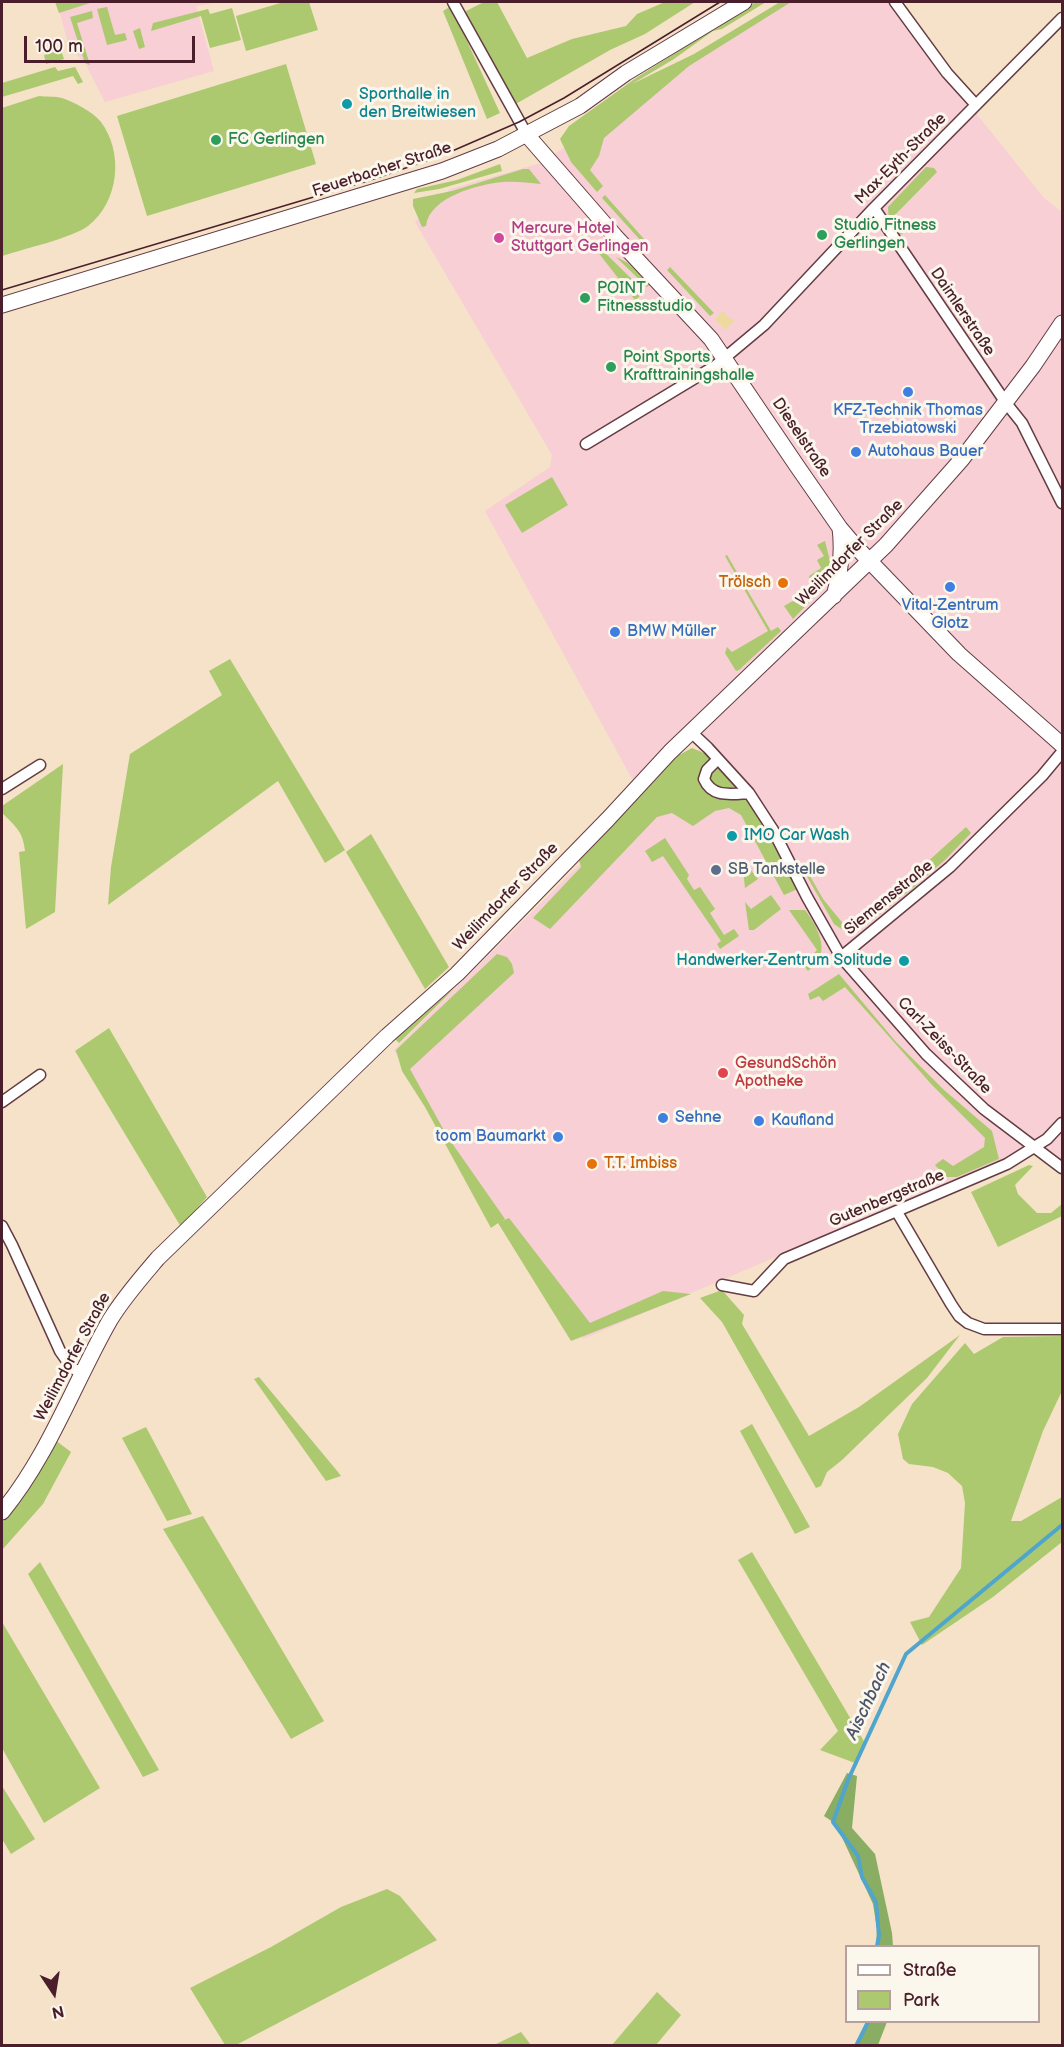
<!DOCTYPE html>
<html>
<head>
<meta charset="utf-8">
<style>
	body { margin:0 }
	#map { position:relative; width:1064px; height:2047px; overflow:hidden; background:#f5e2c9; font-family:"Balsamiq Sans",sans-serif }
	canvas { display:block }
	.frame { position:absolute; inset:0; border:3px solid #4a1f2b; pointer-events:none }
	.legend { position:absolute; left:845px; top:1945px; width:195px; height:78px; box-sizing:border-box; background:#fbf7ec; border:2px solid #b4a19f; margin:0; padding:8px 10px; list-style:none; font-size:18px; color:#4a1f2b }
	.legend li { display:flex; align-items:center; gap:12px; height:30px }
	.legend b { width:30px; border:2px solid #b4a19f }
	.north { position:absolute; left:24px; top:1963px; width:60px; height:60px; -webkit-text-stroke:4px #fbf7ec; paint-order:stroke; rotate:168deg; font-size:16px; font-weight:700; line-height:24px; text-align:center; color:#4a1f2b }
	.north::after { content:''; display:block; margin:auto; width:21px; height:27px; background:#4a1f2b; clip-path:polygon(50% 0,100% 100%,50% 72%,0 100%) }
	.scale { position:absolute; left:24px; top:36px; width:171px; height:27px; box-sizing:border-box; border:3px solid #4a1f2b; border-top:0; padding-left:8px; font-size:18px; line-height:21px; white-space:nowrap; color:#4a1f2b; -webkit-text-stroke:4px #fbf7ec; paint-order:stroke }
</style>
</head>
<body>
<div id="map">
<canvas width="1064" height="2047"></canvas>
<div class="frame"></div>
<ul class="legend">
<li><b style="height:8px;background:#fff"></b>Straße</li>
<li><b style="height:16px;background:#acc970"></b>Park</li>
</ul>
<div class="north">N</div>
<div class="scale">100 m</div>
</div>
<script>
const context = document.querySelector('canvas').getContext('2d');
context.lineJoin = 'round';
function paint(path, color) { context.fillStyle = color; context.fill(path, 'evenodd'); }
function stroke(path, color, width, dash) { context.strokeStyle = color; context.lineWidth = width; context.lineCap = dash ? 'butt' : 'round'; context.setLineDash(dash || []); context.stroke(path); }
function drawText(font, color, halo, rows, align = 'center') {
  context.font = font + ' "Balsamiq Sans",sans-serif'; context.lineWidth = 6; context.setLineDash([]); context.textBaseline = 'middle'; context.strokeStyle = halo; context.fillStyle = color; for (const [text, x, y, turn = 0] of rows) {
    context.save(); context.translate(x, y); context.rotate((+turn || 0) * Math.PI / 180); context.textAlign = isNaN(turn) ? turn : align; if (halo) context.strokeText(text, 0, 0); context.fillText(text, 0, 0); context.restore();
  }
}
paint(new Path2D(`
	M57 2H220L196 6 214 71 105 102 85 63 69 47Z
	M782 2H891L911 32 1044 198 1062 212V1173L1035 1147 583 1339 453 1156 394 1050 647 797 704 744 691 732 641 789 631 777 485 511 550 467 552 455 415 222 450 189 541 163Z`), '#f7cfd4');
paint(new Path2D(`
	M55 2H93L59 13Z
	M284 2H309L318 30 246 51 236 16Z
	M484 2H497L527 58 572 39 626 26 637 14 665 2H695L645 34 610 50 514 105 464 12Z
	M756 2H766L722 29 713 31 674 59 632 84 694 54 780 2H791L689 66 604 138 599 156 590 170 603 186 597 192 571 162 560 139 569 126 636 78Z
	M451 6 500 113 487 119 443 11Z
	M107 7 115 35 125 33 127 40 107 45 97 9Z
	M232 8 241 40 210 48 201 16 151 31 153 23 208 9 210 14Z
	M92 11 93 18 77 23 90 65 85 63 70 17Z
	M140 28 145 47 139 49 133 31Z
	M61 50 64 59 46 64 44 55Z
	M286 64 316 164 147 216 117 116Z
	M55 67 58 71 75 67 83 82 78 84 73 76 2 97V83Z
	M39 96C46 97 55 96 62 98 74 102 93 112 101 122 124 153 119 202 88 226 72 238 23 249 2 256V108Z
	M500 164 502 171 439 189 414 193 417 189 457 180Z
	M926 167 934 168 937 172 893 217 903 233 898 236 889 223 888 207Z
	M523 169H529L541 184C529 183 516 181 503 182 479 184 429 197 426 226L422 227 413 206V199L452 191Z
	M605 195 644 239 642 242 602 198Z
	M597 245 645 292 635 300 594 247Z
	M616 257 628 263 651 284 647 287Z
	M670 267 714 313 710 316 667 270Z
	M552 477 568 505 522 533 505 505Z
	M825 541 832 569 818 593 793 619 784 606 814 589 809 576 821 568 817 560 824 556 817 545Z
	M727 555 771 631 778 627 781 631 739 670 736 671 725 653 727 647 732 652 768 631 725 556Z
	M230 659 345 850 325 863 278 781 108 905 111 867 130 754 222 695 209 671Z
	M692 748 718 759 749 793 802 887 784 895 741 815 729 808 715 811 693 826 672 813 657 817 550 929 533 918 581 867 578 857 655 768Z
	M63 764 55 912 26 929 19 852 25 851C23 831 15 826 2 813V806Z
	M966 827 971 833 945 860 914 887 875 918 857 928 856 924 861 922Z
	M371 834 449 967 425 989 346 852Z
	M665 838 689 875 687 879 694 890 700 887 715 909 710 913 724 935 734 929 739 936 720 949 717 944 721 941 663 856 652 862 645 851Z
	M742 859 758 879 745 888Z
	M800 864H803L823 899 845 926 853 924 854 929 844 931 834 924Z
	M771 895 781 909 754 930H749L745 902 751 909Z
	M789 910H805C815 923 828 945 818 960 816 964 811 968 808 971L803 965 817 950Z
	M497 954 507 957 512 964 514 973 410 1069 447 1136 505 1219 502 1221 509 1218 590 1323 663 1291 691 1294 571 1341 498 1223 491 1228 425 1107 402 1071 396 1050Z
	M839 974 896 1042 944 1090 992 1131 999 1159 957 1177H946L935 1165 943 1159 953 1166 984 1147 985 1138 932 1085 845 987 823 1001 819 996 810 1000 808 994Z
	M455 988 399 1043 394 1038Z
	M109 1028 207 1197 181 1227 75 1051Z
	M1029 1165 1033 1166 1015 1185 1018 1194 1037 1213H1051L1062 1204V1216L998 1247 971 1192Z
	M722 1290 744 1315 742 1324 809 1436 859 1407 960 1335 927 1378 842 1460 827 1472 821 1486 816 1488 722 1322 700 1298Z
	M1062 1336V1391L1043 1431 1011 1521H1021L1062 1497V1542L993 1597 922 1645 910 1622 929 1617 961 1568 965 1503 962 1486 948 1473 933 1467 909 1464 903 1459 898 1434 912 1404 965 1343 974 1354 1003 1337Z
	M259 1377 338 1472 341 1476 326 1481 254 1379Z
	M752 1424 810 1527 795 1534 740 1431Z
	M146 1427 192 1514 167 1521 122 1438Z
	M55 1440 71 1452 43 1504 2 1550V1523L10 1513Z
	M203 1516 324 1721 291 1739 163 1529Z
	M752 1552 865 1743 855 1763 820 1750 838 1731 738 1560Z
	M40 1562 159 1770 143 1777 28 1574Z
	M2 1622 100 1788 44 1823 2 1748Z
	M2 1786 35 1839 11 1854 2 1839Z
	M387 1889 400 1896 437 1940 236 2045H225L190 1988 271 1947 341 1907Z
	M657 1992 681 2015 656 2045H612Z
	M521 2032 531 2045H494Z`), '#acc970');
paint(new Path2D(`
	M847 1773 857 1776 852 1828 875 1854 892 1933 893 1946H876L877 1929 873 1904 839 1831 833 1822 824 1816Z
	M867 2022H887L878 2045H855Z`), '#89ad62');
paint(new Path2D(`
	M723 311 729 318 735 320 725 330 715 319Z`), '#eeda9e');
stroke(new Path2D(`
	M877 1946 879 1936 876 1902 862 1877 858 1856 833 1822 848 1780 906 1654 1062 1525
	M856 2046 868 2022`), '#50a5cc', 4);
const street = new Path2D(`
	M453 2 527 135
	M895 2 947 73 976 105
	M874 208 1006 403 1022 423 1062 503
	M586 444 715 366 764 325 874 208 1062 18
	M691 732 708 748 749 793 773 830 807 897 841 957 926 1054 984 1109 1062 1168
	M718 759 707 770 704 779C712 798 731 794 749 793
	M2 789 40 765
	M841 957 950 867 1042 776 1062 752
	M2 1102 40 1075
	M897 1212 951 1304 959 1316 968 1323 984 1329H1062
	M2 1226 12 1245 60 1351 72 1368 82 1373
	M722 1285 754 1291 784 1259 1007 1164 1047 1139 1062 1123`);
const secondary = new Path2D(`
	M527 135 615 236 711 339 797 466 840 528 857 548 959 654 1062 745
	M2 305 442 171 498 149 580 106 626 73 744 2
	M834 596C841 572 843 552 840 528
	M2 1512C49 1455 74 1383 110 1320 124 1297 141 1278 158 1258L387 1036 457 974 608 819 670 752 886 545 962 459 1033 366 1062 323`);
stroke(street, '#643c43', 13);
stroke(secondary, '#643c43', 17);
stroke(street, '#fff', 10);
stroke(secondary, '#fff', 15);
stroke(new Path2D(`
	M2 290 374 179 443 155 519 122 564 98 720 2`), '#4a1f2b', 1.5);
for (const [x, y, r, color] of [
	[347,104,6,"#0f9aa8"],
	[216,140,6,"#2e9e5b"],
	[822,235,6,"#2e9e5b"],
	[499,238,6,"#d1479c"],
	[585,298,6,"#2e9e5b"],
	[611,367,6,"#2e9e5b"],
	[908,392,6,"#3f7fe0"],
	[856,452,6,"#3f7fe0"],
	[783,583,6,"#e8710a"],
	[950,587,6,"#3f7fe0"],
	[615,632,6,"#3f7fe0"],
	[732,836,6,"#0f9aa8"],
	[716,870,6,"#5c6f8a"],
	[904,961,6,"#0f9aa8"],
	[723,1073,6,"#e0444e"],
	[663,1118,6,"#3f7fe0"],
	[759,1121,6,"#3f7fe0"],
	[558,1137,6,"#3f7fe0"],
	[592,1164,6,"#e8710a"]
]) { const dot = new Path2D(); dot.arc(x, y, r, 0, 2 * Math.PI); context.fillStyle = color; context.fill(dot); stroke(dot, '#fbf7ec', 2); }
drawText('16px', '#0d838f', '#fbf7ec', [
	["Sporthalle in",359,95],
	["den Breitwiesen",359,113],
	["IMO Car Wash",744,836],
	["Handwerker-Zentrum Solitude",892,961,"right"]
], 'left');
drawText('16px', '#27864d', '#fbf7ec', [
	["FC Gerlingen",228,140],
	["Studio Fitness",834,226],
	["Gerlingen",834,244],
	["POINT",597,289],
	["Fitnessstudio",597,307],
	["Point Sports",623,358],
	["Krafttrainingshalle",623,376]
], 'left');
drawText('16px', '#4a1f2b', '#fbf7ec', [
	["Max-Eyth-Straße",901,159,-45],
	["Feuerbacher Straße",382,170,-18],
	["Daimlerstraße",962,312,56],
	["Dieselstraße",801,438,56],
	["Weilimdorfer Straße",850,553,-45],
	["Weilimdorfer Straße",506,897,-46],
	["Siemensstraße",889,898,-39],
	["Carl-Zeiss-Straße",944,1046,46],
	["Gutenbergstraße",887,1199,-23],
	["Weilimdorfer Straße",73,1357,-62]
]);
drawText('16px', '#b23c85', '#fbf7ec', [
	["Mercure Hotel",511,229],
	["Stuttgart Gerlingen",511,247]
], 'left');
drawText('16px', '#366cbe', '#fbf7ec', [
	["KFZ-Technik Thomas",908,411,"center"],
	["Trzebiatowski",908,429,"center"],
	["Autohaus Bauer",868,452],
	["Vital-Zentrum",950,606,"center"],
	["Glotz",950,624,"center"],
	["BMW Müller",627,632],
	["Sehne",675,1118],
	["Kaufland",771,1121],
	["toom Baumarkt",546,1137,"right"]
], 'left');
drawText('16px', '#c56008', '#fbf7ec', [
	["Trölsch",771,583],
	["T.T. Imbiss",604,1164,"left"]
], 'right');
drawText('16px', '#4e5e75', '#fbf7ec', [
	["SB Tankstelle",728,870]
], 'left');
drawText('16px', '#be3a42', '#fbf7ec', [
	["GesundSchön",735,1064],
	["Apotheke",735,1082]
], 'left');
drawText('italic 18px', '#4c556b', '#fbf7ec', [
	["Aischbach",869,1701,-65]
]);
</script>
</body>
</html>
